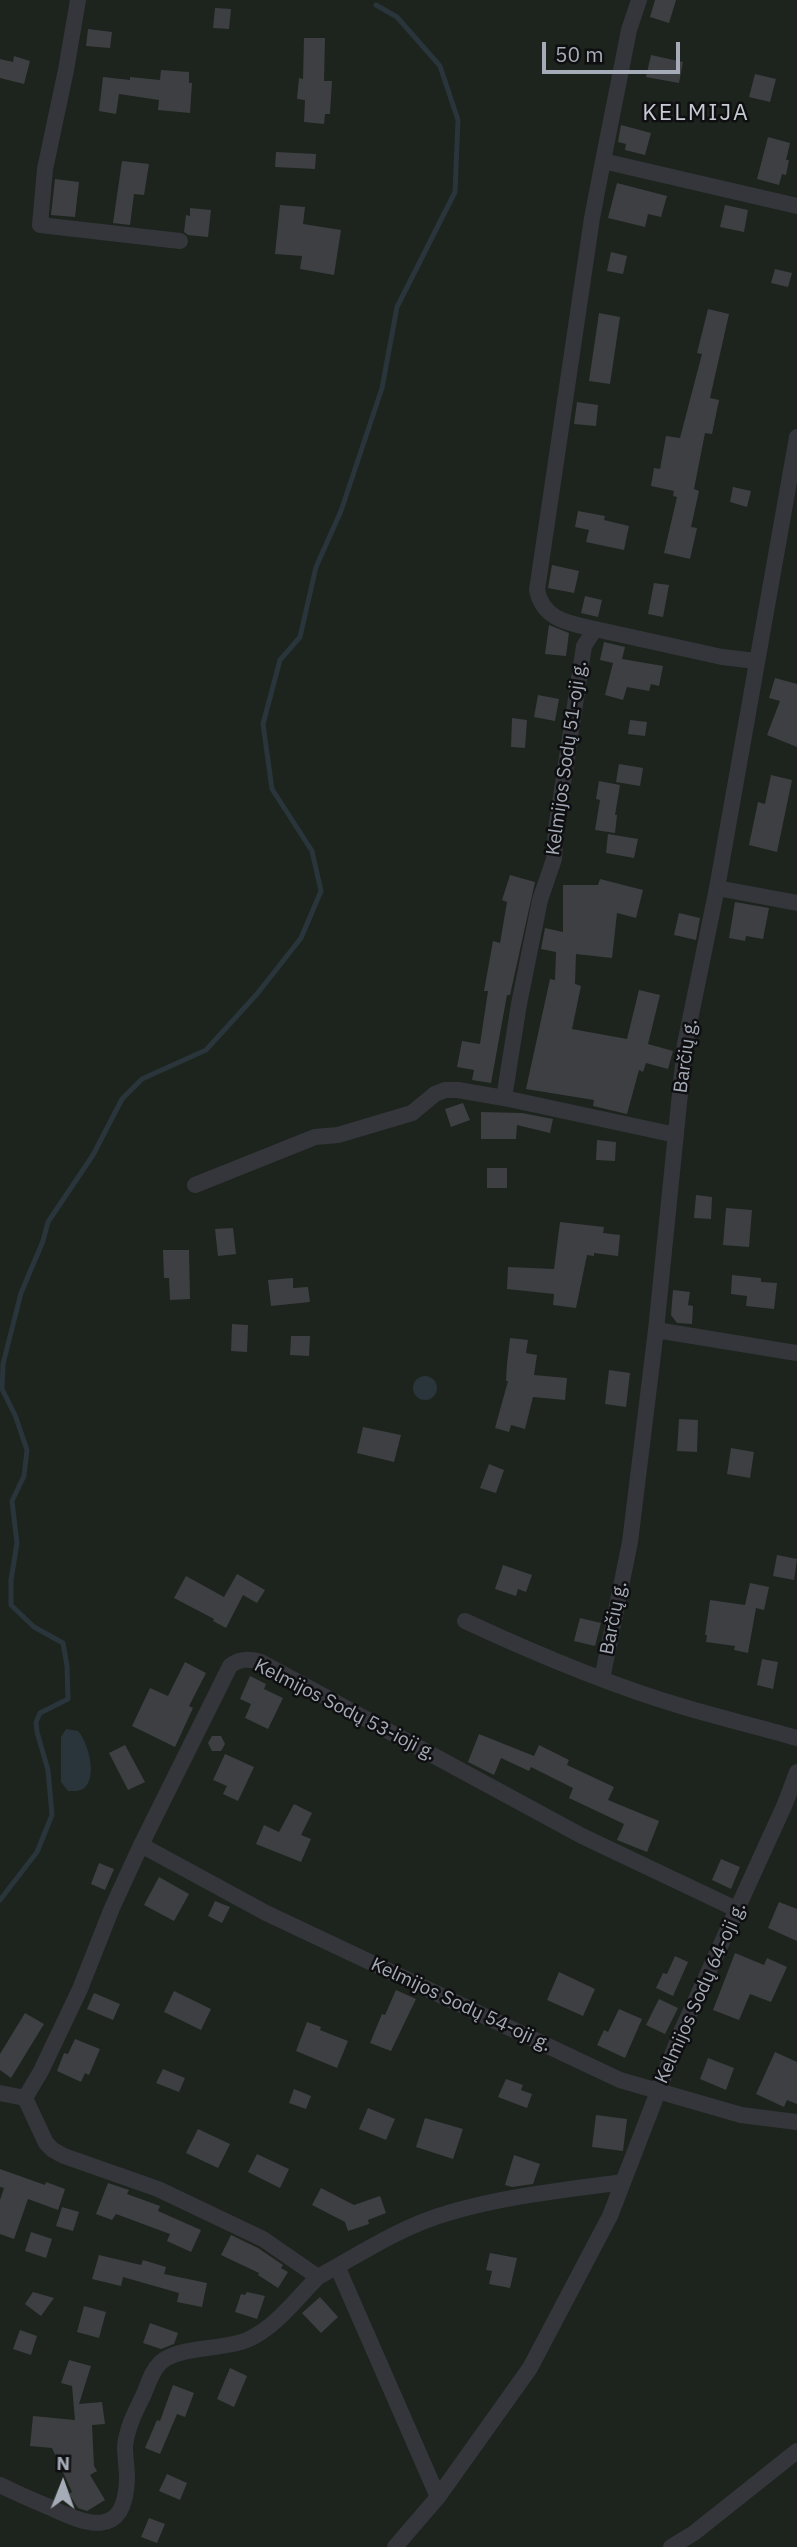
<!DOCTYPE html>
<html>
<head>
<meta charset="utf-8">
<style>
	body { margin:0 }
	#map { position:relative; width:797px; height:2547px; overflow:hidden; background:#141416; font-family:"IBM Plex Sans",sans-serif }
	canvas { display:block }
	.north { position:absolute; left:28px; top:2449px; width:70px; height:70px; -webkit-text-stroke:5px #0f0f11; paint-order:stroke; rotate:1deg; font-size:19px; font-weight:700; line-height:28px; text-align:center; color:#a5acb7 }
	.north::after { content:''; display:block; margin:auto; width:24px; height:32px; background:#a5acb7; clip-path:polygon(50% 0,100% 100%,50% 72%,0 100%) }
	.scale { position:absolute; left:542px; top:42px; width:138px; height:32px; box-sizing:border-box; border:4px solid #a5acb7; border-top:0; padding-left:9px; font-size:21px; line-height:24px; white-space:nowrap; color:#a5acb7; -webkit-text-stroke:5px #0f0f11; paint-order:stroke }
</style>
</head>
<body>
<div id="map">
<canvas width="797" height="2547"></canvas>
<div class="north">N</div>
<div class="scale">50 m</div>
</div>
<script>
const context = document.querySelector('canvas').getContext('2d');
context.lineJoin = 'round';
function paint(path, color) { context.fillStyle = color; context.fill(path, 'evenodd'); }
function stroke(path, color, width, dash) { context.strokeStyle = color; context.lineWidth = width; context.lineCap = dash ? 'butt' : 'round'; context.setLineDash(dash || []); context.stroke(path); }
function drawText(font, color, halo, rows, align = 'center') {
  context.font = font + ' "IBM Plex Sans",sans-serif'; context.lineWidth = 5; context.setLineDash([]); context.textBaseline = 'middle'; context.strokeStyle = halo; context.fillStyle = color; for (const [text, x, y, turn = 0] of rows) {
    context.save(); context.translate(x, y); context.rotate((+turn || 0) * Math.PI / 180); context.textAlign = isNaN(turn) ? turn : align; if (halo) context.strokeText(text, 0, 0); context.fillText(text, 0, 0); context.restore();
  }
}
paint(new Path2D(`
	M0 0H797V2547H0Z`), '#1c241d');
paint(new Path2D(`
	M413 1388a12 12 0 1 1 24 0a12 12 0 1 1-24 0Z
	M66 1729 78 1731C88 1742 98 1777 84 1788 79 1792 74 1791 68 1791L61 1782V1737Z`), '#2a343b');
stroke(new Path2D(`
	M0 1900 37 1852 52 1815 48 1770 37 1732 36 1722 40 1713 68 1699 67 1666 63 1643 34 1627 11 1605V1580L17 1543 12 1501 24 1476 27 1450 15 1415 2 1389 3 1364 21 1293 43 1241 48 1222 93 1155 122 1099 142 1079 206 1050 257 994 301 938 321 891 312 851 272 789 263 724 280 660 300 637 316 567 341 511 382 388 397 307 455 192 458 120 440 66 397 17 376 5`), '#2a343b', 5);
paint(new Path2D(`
	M655 0H676L669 23 650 17Z
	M215 8 231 9 229 29 213 28Z
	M88 29 112 32 110 48 86 46Z
	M304 38H325L324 81H332L330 114H325L324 124 304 122 305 100 297 99 299 78 303 79Z
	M651 55 683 62 679 83 646 77Z
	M14 56 30 61 24 84 0 78V59L13 62Z
	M161 70 189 72V83H192L190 113 158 110 159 100 119 94 116 114 99 111 103 77 130 80V77L160 80Z
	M755 74 776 79 770 102 749 97Z
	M621 125 651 133 645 155 625 150 626 144 618 142Z
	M768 137 790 143 786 160H789L786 175 782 174 779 185 757 179Z
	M276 152 316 154 315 169 275 167Z
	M122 161 149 164 144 195 134 194 130 225 113 223Z
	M55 179 79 182 75 217 51 215Z
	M617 183 667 196 661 217 648 214 645 227 608 218Z
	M280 205 305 207 303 224 341 230 334 275 300 269 302 256 275 254Z
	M725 205 748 210 744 232 720 227Z
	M190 208 211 210 208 237 188 235 184 232 186 215 190 216Z
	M611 252 627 256 623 274 607 271Z
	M775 269 792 273 788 287 771 283Z
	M708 309 729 314 710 398 719 400 712 434 705 433 694 489 699 491 691 527 697 528 690 559 664 553 677 497 673 496 674 491 651 486 654 468 660 469 666 436 680 438 702 354 697 353Z
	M599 313 620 317 610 384 589 381Z
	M577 402 598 405 596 426 574 424Z
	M733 487 751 491 747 507 730 502Z
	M578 511 605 516 604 520 629 526 624 550 586 542 589 530 575 527Z
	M552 565 579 571 574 593 548 588Z
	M654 583 669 585 663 617 648 614Z
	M585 596 602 600 598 617 581 613Z
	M549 625 569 633 566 656 545 654Z
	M604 642 625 647 622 659 663 666 659 686 651 684 649 691 627 687 623 700 605 695 613 663 600 660Z
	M775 678 797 684V747L767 735 780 701 769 698Z
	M538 695 559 699 555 721 534 717Z
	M512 718 527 720 525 748 511 747Z
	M630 720 647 722 645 736 628 734Z
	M619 764 643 768 640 786 616 782Z
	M771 775 792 780 777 852 749 845 758 802 765 804Z
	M599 781 620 785 615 815H617L615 833 595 830 600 800 596 799Z
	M608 834 638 839 634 858 606 853Z
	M510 875 535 882 510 995H507L491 1083 472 1080 474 1070 457 1067 462 1041 480 1044 488 991H484L493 941 500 943 507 902 502 900Z
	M600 879 643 890 636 918 617 913 612 958 576 954 575 984 581 986 572 1029 627 1039 639 990 660 995 648 1044 673 1051 668 1069 646 1063 643 1072 639 1070 627 1114 593 1106 594 1100 526 1089 550 979 555 980 556 952 541 949 545 928 563 932V885H598Z
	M735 902 769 908 763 939 746 936 745 941 729 938Z
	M679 913 700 918 696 940 674 935Z
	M463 1103 470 1120 451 1127 445 1109Z
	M481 1112 522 1113 553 1119 550 1133 517 1125 516 1139H481Z
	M597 1140 616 1142 615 1161 596 1160Z
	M487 1168H507V1188H487Z
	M696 1195 712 1197 711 1219 694 1218Z
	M726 1208 752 1210 749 1247 723 1245Z
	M560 1222 604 1227 603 1233 620 1235 618 1256 594 1253V1256L587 1255 576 1308 553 1305 554 1294 507 1289 508 1267 554 1269Z
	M233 1228 236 1254 218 1256 215 1229Z
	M163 1250H189L190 1299 170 1300 169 1278H164Z
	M732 1275 761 1278V1282L777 1283 774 1309 746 1306 747 1296 731 1294Z
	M293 1278V1288L308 1287 310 1302 271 1306 268 1280Z
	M673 1290 690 1292 688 1305 693 1306 692 1324 677 1323 671 1315Z
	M232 1324 248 1325 247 1352 231 1351Z
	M291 1336H310L309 1356 290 1355Z
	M510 1338 528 1340 526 1353 537 1355 534 1375 567 1378 565 1400 533 1397 525 1429 511 1425 509 1432 495 1428 508 1381H506L507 1364Z
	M609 1370 630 1373 626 1407 605 1404Z
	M679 1419 698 1420 697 1452 677 1451Z
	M363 1427 401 1435 394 1462 357 1453Z
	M731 1448 754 1452 750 1478 727 1474Z
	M489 1464 504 1470 496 1493 480 1488Z
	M777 1555 797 1559 794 1580 773 1576Z
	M503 1565 532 1575 526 1592 518 1589 516 1596 495 1589Z
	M237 1574 265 1590 257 1603 243 1595 226 1628 213 1621 214 1619 174 1598 186 1576 224 1597Z
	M750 1583 769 1587 764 1610 756 1608 748 1653 734 1650 735 1646 706 1642 707 1635H705L710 1600 745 1605Z
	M580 1618 601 1623 595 1646 574 1641Z
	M762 1659 778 1662 773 1689 757 1685Z
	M185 1662 206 1673 189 1706 193 1708 175 1747 132 1726 150 1688 168 1696Z
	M250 1676 266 1684 264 1689 283 1698 268 1729 245 1718 251 1704 240 1699Z
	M479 1734 534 1756 539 1745 569 1760 567 1765 614 1787 608 1800 659 1821 647 1852 617 1840 624 1824 569 1798 573 1788 531 1767 529 1771 501 1758 494 1775 468 1762Z
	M212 1736H221L225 1744 221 1751H212L208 1743Z
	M125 1745 145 1782 128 1790 109 1753Z
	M225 1754 254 1767 238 1801 223 1794 227 1786 213 1780Z
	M294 1804 312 1813 301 1835 311 1839 301 1862 256 1844 264 1825 279 1832Z
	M721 1859 740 1867 731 1889 712 1880Z
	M99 1863 114 1869 105 1890 91 1884Z
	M159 1877 189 1894 174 1921 144 1905Z
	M215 1901 230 1907 222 1923 208 1916Z
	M779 1902 797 1909V1941L768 1928Z
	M735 1953 764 1965 767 1958 787 1967 771 2002 750 1994 739 2020 713 2010Z
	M675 1956 688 1962 673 1996 656 1988 663 1973 667 1974Z
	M559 1972 595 1989 583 2016 547 2000Z
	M396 1990 416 1999 391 2051 370 2043 382 2014 385 2015Z
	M174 1991 211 2009 201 2030 164 2012Z
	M94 1993 120 2004 113 2020 87 2009Z
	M659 1999 678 2008 665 2034 646 2025Z
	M619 2009 642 2019 625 2058 597 2045 604 2030 608 2032Z
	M25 2013 44 2024 11 2078 0 2070V2054Z
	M307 2022 321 2027 320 2030 348 2041 337 2068 296 2051Z
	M75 2039 100 2049 89 2075 85 2073 81 2082 57 2071 64 2053 68 2054Z
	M775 2052 797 2062V2104L787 2100 784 2107 756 2094Z
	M708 2058 734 2068 726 2090 700 2079Z
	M163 2069 185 2078 179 2092 156 2083Z
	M506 2079 523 2085 521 2090 532 2094 527 2108 498 2097Z
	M294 2089 311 2096 306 2109 289 2103Z
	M368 2108 395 2119 386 2140 359 2129Z
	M596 2115 627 2119 623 2151 592 2147Z
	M425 2118 463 2129 453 2159 416 2147Z
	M198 2129 230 2144 218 2168 186 2153Z
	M257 2154 289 2169 280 2188 248 2172Z
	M514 2155 540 2164 533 2184 512 2187 505 2185Z
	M0 2169 45 2185 46 2182 65 2189 58 2210 28 2199 14 2239 0 2234V2200L4 2188 0 2187Z
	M108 2183 129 2190 127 2194 160 2206 158 2211 201 2230 191 2252 167 2241 170 2234 116 2214 112 2220 96 2214Z
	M321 2188 354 2205 380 2196 386 2213 368 2220 369 2224 348 2231 345 2222 312 2205Z
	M62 2207 79 2212 73 2231 56 2226Z
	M31 2232 52 2239 46 2258 25 2251Z
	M231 2235 258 2248 283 2265 281 2268 288 2272 278 2288 258 2275 259 2273 221 2255Z
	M490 2253 517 2258 510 2288 489 2284 492 2271 486 2270Z
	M99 2255 141 2265 143 2260 166 2267 164 2274 207 2283 202 2307 177 2302 179 2293 123 2277 121 2286 92 2279Z
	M33 2292 54 2298 41 2316 25 2304Z
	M247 2292 265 2296 257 2319 235 2312 241 2294 245 2295Z
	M320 2297 338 2317 321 2333 302 2313Z
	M84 2306 106 2312 99 2338 77 2332Z
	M150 2323 178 2333 174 2344 161 2349 143 2343Z
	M20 2330 37 2336 31 2355 13 2349Z
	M69 2360 91 2366 79 2404 102 2402 105 2424 92 2425 94 2466 97 2471 90 2475 105 2500 87 2511 78 2508 69 2494 72 2492 52 2448 30 2446 33 2416 75 2420 72 2386 61 2383Z
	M230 2368 247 2376 234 2407 217 2399Z
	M173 2385 194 2393 185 2417 177 2414 160 2454 145 2448 157 2420 160 2421Z
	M167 2474 187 2483 180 2500 159 2491Z
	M149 2518 165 2524 157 2543 141 2537Z`), '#3e3f43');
stroke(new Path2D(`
	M78 0 66 70 45 169 40 225 180 241
	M603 161 629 30 639 0
	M595 629 722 657 756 661
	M717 888 797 903
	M504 1098 676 1135
	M195 1185 315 1137 338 1135 412 1113 435 1094 445 1090H458L504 1098 519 1004 540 900 554 859 556 829 584 646 595 629C569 623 543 620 537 590L592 218 603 161 797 206
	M656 1330 797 1353
	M465 1621C536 1654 609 1685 684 1707 721 1718 759 1727 797 1738
	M602 1679 630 1542 656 1330 685 1044 717 888 797 437
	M141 1845 266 1913 620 2080 741 2115 797 2122
	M0 2093 25 2098 46 2143 53 2150 64 2156 158 2189 263 2239 318 2277C360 2254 402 2226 448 2213 504 2196 565 2190 623 2182
	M25 2098 41 2071 80 1989 112 1908 141 1845 230 1666C240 1658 249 1659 261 1662L582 1836 738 1910
	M337 2266 438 2497
	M0 2485C16 2493 32 2500 49 2507 87 2525 125 2540 127 2479 127 2468 125 2457 125 2446 127 2428 135 2412 143 2396 148 2385 151 2372 160 2363 177 2346 224 2350 247 2340 275 2328 296 2299 318 2277
	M395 2547 438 2497 530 2368 610 2216 681 2032 785 1804 797 1772
	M671 2547 694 2533 797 2451`), '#35363b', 16);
drawText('19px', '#a5acb7', '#0f0f11', [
	["Kelmijos Sodų 51-oji g.",567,758,-82],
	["Barčių g.",686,1056,-82],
	["Barčių g.",614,1618,-79],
	["Kelmijos Sodų 53-ioji g.",345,1710,27],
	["Kelmijos Sodų 64-oji g.",701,1993,-66],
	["Kelmijos Sodų 54-oji g.",461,2005,25]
]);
context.letterSpacing = '2px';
drawText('23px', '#c6cad3', '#0f0f11', [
	["KELMIJA",696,113]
]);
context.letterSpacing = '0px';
</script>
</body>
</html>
